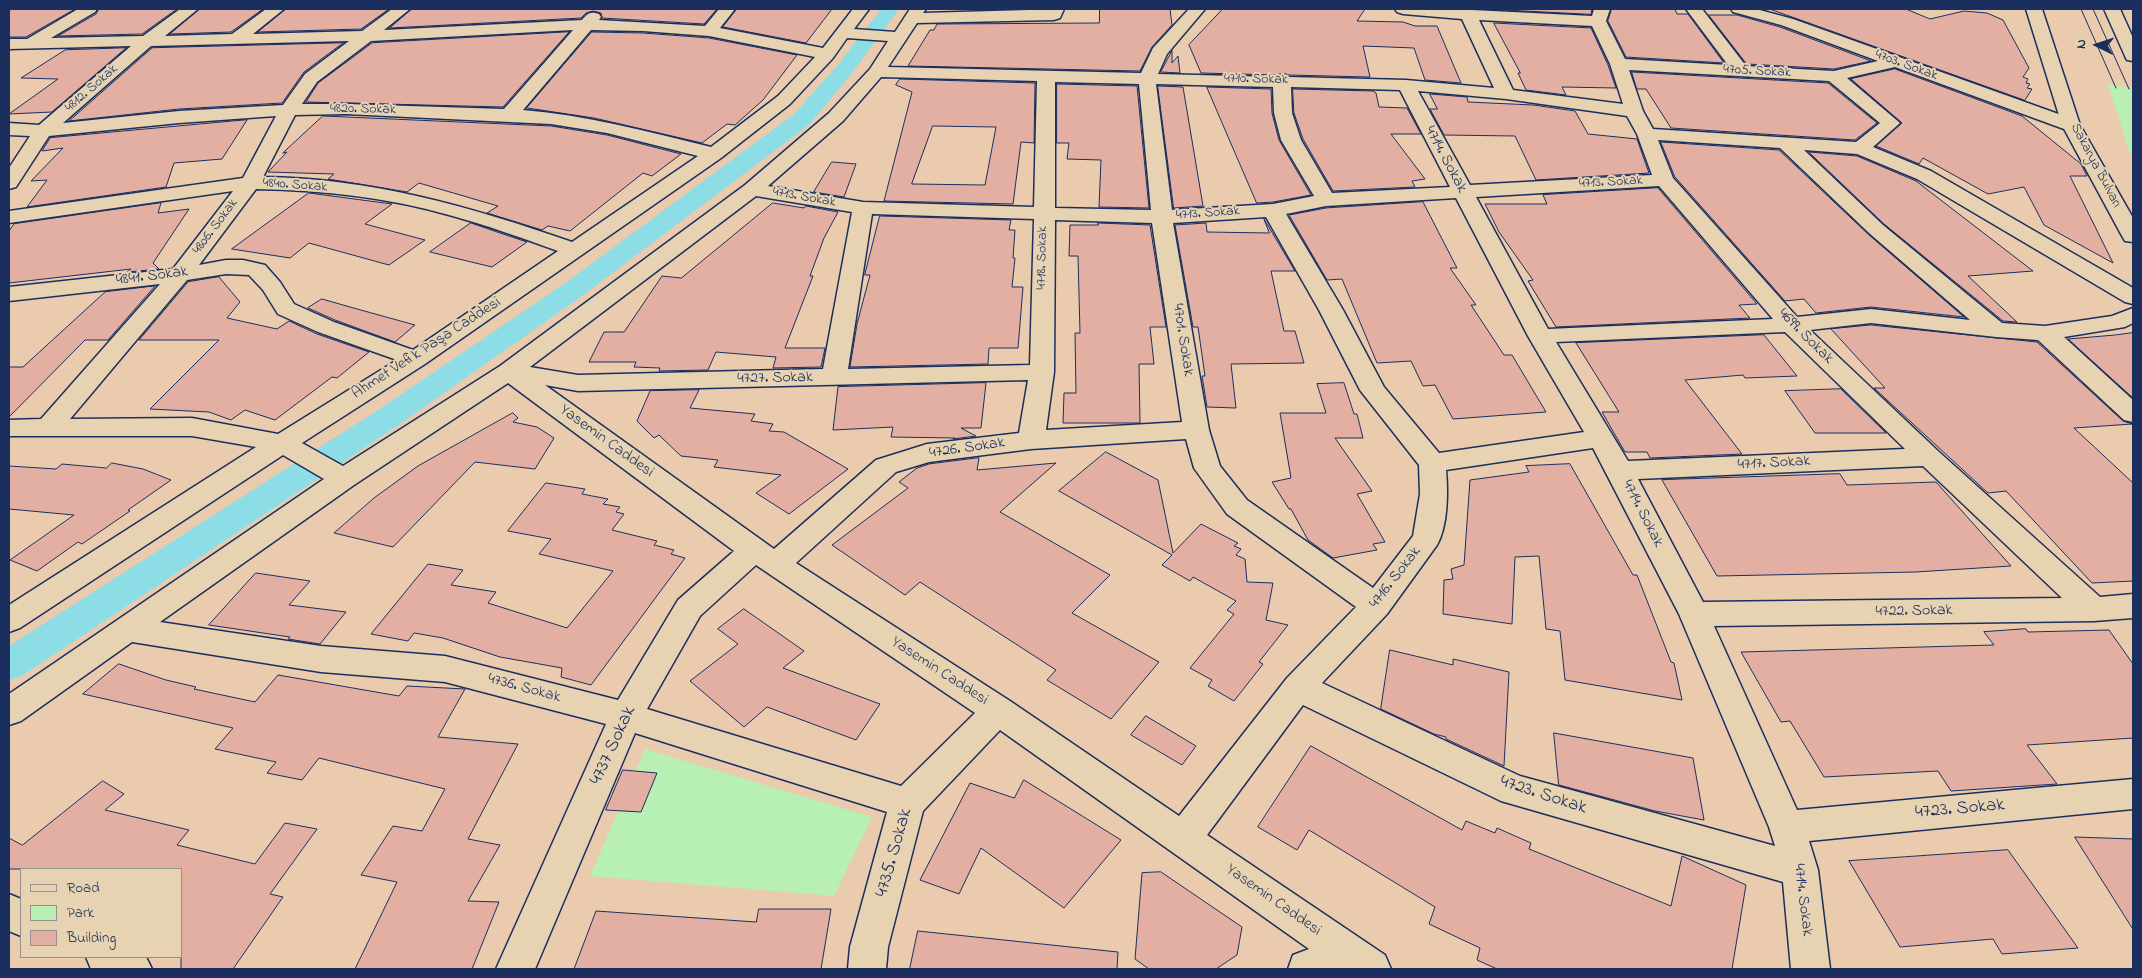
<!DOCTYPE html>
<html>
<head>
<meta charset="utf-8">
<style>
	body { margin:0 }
	#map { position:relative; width:2142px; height:978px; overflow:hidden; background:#eacbae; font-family:"Indie Flower",sans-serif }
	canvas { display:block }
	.frame { position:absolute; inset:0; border:10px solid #1b2f5e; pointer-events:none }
	.legend { position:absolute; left:20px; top:868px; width:162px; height:90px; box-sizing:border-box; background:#e7d3b1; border:1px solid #959190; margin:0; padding:6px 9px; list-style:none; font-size:15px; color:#1b2f5e }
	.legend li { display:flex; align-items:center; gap:10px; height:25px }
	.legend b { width:25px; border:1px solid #959190 }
	.north { position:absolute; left:2072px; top:20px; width:50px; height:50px; -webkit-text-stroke:4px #e7d3b1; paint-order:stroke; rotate:274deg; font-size:14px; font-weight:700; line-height:20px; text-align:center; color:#1b2f5e }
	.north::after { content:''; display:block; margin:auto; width:18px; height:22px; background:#1b2f5e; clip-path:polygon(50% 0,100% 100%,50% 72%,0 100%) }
</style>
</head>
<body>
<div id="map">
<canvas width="2142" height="978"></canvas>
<div class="frame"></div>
<ul class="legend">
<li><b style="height:6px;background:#e7d3b1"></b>Road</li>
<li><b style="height:14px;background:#b8efb2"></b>Park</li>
<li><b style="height:14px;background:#e3afa3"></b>Building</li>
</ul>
<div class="north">N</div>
</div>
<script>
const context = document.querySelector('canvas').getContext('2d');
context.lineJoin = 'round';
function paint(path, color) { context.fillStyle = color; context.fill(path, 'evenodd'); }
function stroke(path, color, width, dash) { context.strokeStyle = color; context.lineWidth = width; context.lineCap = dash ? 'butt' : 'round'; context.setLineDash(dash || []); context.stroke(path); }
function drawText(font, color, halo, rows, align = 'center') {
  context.font = font + ' "Indie Flower",sans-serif'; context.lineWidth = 4; context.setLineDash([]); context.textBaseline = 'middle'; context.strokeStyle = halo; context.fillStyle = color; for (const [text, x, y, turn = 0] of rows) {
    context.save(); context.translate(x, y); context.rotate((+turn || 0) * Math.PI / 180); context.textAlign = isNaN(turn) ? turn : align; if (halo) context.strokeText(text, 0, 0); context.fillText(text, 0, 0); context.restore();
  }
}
paint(new Path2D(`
	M2108 84 2133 89V158L2129 151Z
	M645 749 872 817 834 896 590 876Z`), '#b8efb2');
paint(new Path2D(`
	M881 9H899L851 74 810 124 582 296 400 424 22 676 9 680V646L378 410 564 284 794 114 837 66Z`), '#8cdde5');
const building = new Path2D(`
	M9 9H75L26 37H9Z
	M99 9H177L142 34 58 36 96 14Z
	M200 9H263L231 32 170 34Z
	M286 9H389L361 29 258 32Z
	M412 9H717L704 24 602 18 601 13 593 11 586 13 581 18 390 28Z
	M737 9H832L806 43 723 27Z
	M1100 9H1170L1172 25 1152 47 1140 71 908 66 930 30H934L937 24 1099 23Z
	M1223 9H1365L1357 21 1403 22 1415 26H1437L1461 83 1425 80 1414 48 1363 46 1370 77 1289 75 1283 73 1276 75 1201 73 1189 45Z
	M1486 9H1592L1591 14Z
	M1612 9H1675L1677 14H1688L1724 63 1626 57 1608 21Z
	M1770 9H1906L1930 19 1964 11 1987 13 2003 20 2029 68 2023 77 2028 79 2026 83 2030 84 2027 88 2032 89 2025 100Z
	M1709 15H1737L1780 27 1871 61 1834 69 1747 64Z
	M1494 23 1591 28 1608 65 1616 88 1562 87 1566 95 1526 90 1518 73H1520Z
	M569 32 503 107 306 102 318 83 372 43Z
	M592 32 643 33 709 38 797 55 763 100 735 125 727 124 702 143 594 118 527 108Z
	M343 43 304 72 282 103 179 109 69 121 152 48Z
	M126 48 52 112 9 114 58 79 21 78 65 50Z
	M1172 51V63L1178 56 1180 73 1161 72Z
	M1895 69 2022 116 2081 164 2087 176H2070L2113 263 2044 225 2024 187 1988 194 1923 158 1919 164 1876 146 1902 123 1851 79Z
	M1632 72 1828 83 1877 123 1855 140 1671 128 1646 89H1637Z
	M900 79 1035 83 1034 143 1021 142 1013 204 884 201 912 92 896 85ZM933 126 996 127 985 185 912 184Z
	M1057 84 1137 86 1149 208 1099 207 1101 160 1067 159 1069 143H1057Z
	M1158 86 1183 87 1203 206 1174 208Z
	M1207 87 1271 89 1272 113 1279 140 1311 195 1273 202 1257 203Z
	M1293 89 1373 91 1376 93 1379 107 1407 108 1421 134H1391L1425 179 1412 181 1415 187 1333 191 1303 139 1294 113Z
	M1430 94 1467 97 1468 102 1533 105 1575 111 1588 134 1637 139 1649 173 1536 180 1515 136 1444 135 1430 109H1437Z
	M323 116 551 126 607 135 681 154 652 176 643 173 570 231 548 226 542 230 487 213 498 206 419 183 407 192 328 179 334 174 268 172 287 152 283 153Z
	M247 120 222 159 174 163 166 187 27 207 47 180 31 181 63 148 42 151 50 138Z
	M1661 142 1779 150 1868 234 1964 317 1871 307 1816 313 1804 299 1785 301 1675 177Z
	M1809 152 1857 156 1916 181 2033 271 1968 276 2017 322 2003 321 1884 224Z
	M832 162 856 164 844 197 814 192Z
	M1658 188 1757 304 1739 305 1750 318 1556 327 1528 281 1533 280 1499 232 1485 204H1547L1543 195Z
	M309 193 392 204 365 224 425 240 389 265 309 243 290 258 232 249Z
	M1423 202 1457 268H1450L1476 305H1471L1504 355H1512L1546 412 1453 419 1435 385 1423 386 1411 361 1377 363 1342 279 1327 280 1289 215 1326 208Z
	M161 203 158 213 189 209 153 263 159 269 127 272 131 269 9 283V231L14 224Z
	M773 203 804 208 806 206 838 212 824 238 810 276H813L785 348H825L821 367 773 368 776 357 716 352 708 370 659 371 660 368 634 367 636 362H589L604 332H624L662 276 681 278Z
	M880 216 1011 220 1009 230H1015L1013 258H1015L1012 287H1023L1018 348H989L988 364 850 367 857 324 870 275H865Z
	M1264 219 1295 271H1271L1284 331H1295L1304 363 1231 364 1236 408 1207 407 1202 376H1205L1198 327H1193L1175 225 1206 223 1207 232 1269 233Z
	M471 223 503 234 527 242 492 267 430 252Z
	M1098 223 1150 225 1166 327H1150L1154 364H1139L1140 423H1063L1064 393H1076L1075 333H1080L1078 256H1069L1070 225H1098Z
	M219 277 240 302 227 318 277 329 289 321 317 334 369 352 337 378 332 377 275 420 245 410 231 420 209 412 150 409 219 340H139L188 282Z
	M155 286 108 340H85L9 417V367H23L105 292Z
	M322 299 350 307 415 325 395 342 335 320 308 308Z
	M1871 325 2037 342 2123 421 2132 424 2074 428 2133 483V581L2092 583 2006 491 1988 493 1874 388H1885L1831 329Z
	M2133 333V398L2068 339 2115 335Z
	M1764 335 1797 376 1745 378 1743 375 1685 380 1742 454 1650 458 1647 452H1625L1602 412H1619L1576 343Z
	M986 383 981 428H961L976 436 953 439 955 438 891 437 893 427 833 430 838 387Z
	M1344 383 1354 414H1357L1363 438H1335L1372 491 1357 494 1385 542 1373 544 1377 550 1333 558 1308 540 1291 509H1289L1272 482 1291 478 1280 413H1326L1317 384Z
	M1841 389 1886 433H1815L1785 391Z
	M699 390 690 408 755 414 751 421 773 424 769 431 784 432 848 469 789 514 756 493 781 475 714 467 718 460 681 456 659 435 654 438 637 421 650 391Z
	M513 413 518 418 513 422 537 427 554 438 535 469 475 462 393 547 334 533 374 498 418 466Z
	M1106 452 1158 480 1173 553 1201 524 1238 543 1234 546 1241 549 1236 555 1245 559 1247 582 1273 583 1266 620 1288 625 1259 662 1263 664 1234 701 1208 686 1212 680 1190 668 1234 614 1227 610 1236 601 1193 577 1190 581 1162 565 1172 555 1059 491Z
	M979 458 977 470 1056 463 1000 512 1110 575 1072 613 1159 662 1111 719 1047 680 1056 670 920 582 905 595 832 545 908 488 899 482 917 468 929 464Z
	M112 463 143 469 171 480 128 510 130 511 82 544 78 542 37 571 10 560 74 515 9 509V466L56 469 62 464 106 468Z
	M1570 464 1633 575H1637L1671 662 1674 663 1682 700 1565 680 1560 631 1546 629 1539 556 1515 557 1512 624 1443 614 1444 580 1453 579 1451 569 1464 565 1470 480 1529 472 1526 466Z
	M1840 474 1847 485 1936 482 2011 566 1915 572 1717 576 1662 480Z
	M546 483 585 489 582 494 608 499 603 504 620 507 616 512 624 514 612 530 657 541 654 545 674 550 671 554 685 558 591 685 561 677 562 668 500 657 443 638 414 633 408 641 371 634 428 564 463 570 451 585 496 592 488 603 567 628 613 571 539 554 551 539 508 531Z
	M256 573 310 581 289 605 346 612 320 644 288 639 290 637 209 625Z
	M744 609 804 651 783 668 880 704 856 740 767 707 744 727 690 681 738 644 718 629Z
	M2026 629 2028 632 2109 630 2133 664V738L2027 745 2057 784 1951 791 1938 771 1824 777 1790 721 1781 722 1741 652 1994 645 1984 632Z
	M1390 650 1453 665V659L1509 672 1504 766 1446 739V737L1434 734 1381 709Z
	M119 664 166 680 196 687 194 689 255 702 278 675 399 696 407 686 465 689 438 737 518 744 468 839 500 845 468 901 499 902 472 969H355L397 882 361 875 393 826 422 831 445 789 319 758 302 780 267 773 276 762 215 749 233 728 83 694Z
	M1146 716 1196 746 1182 765 1131 735Z
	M1554 733 1693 758 1704 820 1655 811 1559 785Z
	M1311 746 1462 830 1466 821 1495 833 1497 828 1531 843 1529 849 1671 906 1682 856 1746 885 1732 969H1497L1477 960 1480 948 1429 924 1435 907 1309 830 1297 850 1258 827Z
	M623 770 657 773 641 812 606 810Z
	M1024 780 1121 840 1064 908 981 848 959 894 920 880 970 783 1014 798Z
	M103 781 124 794 105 810 189 830 177 845 255 864 285 823 317 829 270 894 283 897 233 969H181V869H9V838L22 845Z
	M2075 837 2133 839V929Z
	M2008 850 2078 948 2002 954 1993 939 1900 947 1849 861Z
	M1161 872 1242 927 1237 955 1216 969H1149L1135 959 1142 873Z
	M759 909H831L821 969H574L596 911 756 922Z
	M918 931 1118 952 1117 969H910Z`);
paint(building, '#e3afa3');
stroke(building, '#1b2f5e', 1);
const minor = new Path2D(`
	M78 9H97L95 12 51 38 143 36 180 9H198L165 36 232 34 266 9H284L253 34 362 31 392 9H410L384 30 582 20C587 14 590 11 599 14L601 17 599 20 705 26 719 9H735L720 28 823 48 853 9H869L854 29 895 32 910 9H926L923 13 1064 9 1060 18 1054 20 917 23 888 67 1141 73 1153 48 1189 9H1205L1167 54 1158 74 1276 77 1282 75 1289 77 1406 80 1494 88 1462 19 1403 14 1397 12 1395 9H1452L1592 16 1594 9H1610L1606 21 1625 59 1728 65 1686 9H1702L1746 66 1834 71 1878 61 1781 25 1733 12 1731 9H1756L1793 19 2078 121 2080 125 2078 129 2071 131 2064 129 1895 67 1847 78 1900 123 1873 147 1931 171 2133 288V304L2125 302 1917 179 1857 154 1804 150 1883 225 2002 323 2045 326 2112 316 2133 308V323L2125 327 2064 337 2133 400V422L2124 420 2038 340 1996 337 1871 323 1810 330 1938 451 2100 597 2133 594V618L2094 621 1714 626 1797 810 2133 779V809L1809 841 1818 870 1830 969H1791L1783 882 1501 801 1303 705 1207 835 1385 955 1391 969H1288L1293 955 1309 949 1000 730 923 811 888 947 886 969H848L850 947 887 812 635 733 535 969H496L606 724 445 682 321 672 132 642 21 721 9 725V694L324 479 283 455 20 628 9 632V605L256 447 192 436H9V420L41 419 160 284 9 301V287L173 269 233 191 9 223V211L243 178 276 116 179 123 49 136 16 187 9 189V168L30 136 9 135V123L39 125 131 46 9 49V39H27ZM1479 20 1592 26 1610 64 1623 104 1513 90ZM573 30 504 109 346 104H302L317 82 371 41ZM591 30 643 31 709 36 815 57 778 96 711 147C648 132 587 115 523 110ZM847 38 888 41 870 69 829 113 745 185 500 366 343 466 302 443 425 364 721 158 790 104 833 58ZM349 41 305 74 283 105 179 111 63 123 151 46ZM1629 70 1829 81 1880 123 1856 142 1653 129 1643 111ZM881 77 1037 81 1034 207 863 202 768 186 843 121ZM1055 82 1139 84 1151 210 1055 208ZM1156 84 1273 87 1274 113 1281 140 1314 196 1273 204 1172 210ZM1291 87 1400 90 1450 187 1332 193 1301 140 1292 113ZM1418 91 1506 99 1627 116 1637 134 1652 175 1470 185ZM346 114 551 124 607 133 698 156 572 242C471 207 371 178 263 177L295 115ZM1658 140 1780 148 1869 233 1970 320 1871 309 1797 317 1673 178ZM1659 186 1773 319 1548 329 1476 197ZM256 189C321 190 386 197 449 215 486 225 522 238 558 251L413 350 334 322 294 304 280 282 265 265 243 260H226L199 265ZM756 196 852 212 823 369 578 375 530 367ZM1456 198 1528 336 1584 432 1439 453 1384 387 1343 310 1286 214 1326 206ZM872 214 1034 219 1030 365 848 369ZM1266 217 1319 310 1360 390 1419 465 1420 494 1413 536 1373 588 1247 500 1220 466 1209 430 1173 223ZM1055 220 1152 223 1182 422 1046 430 1054 372ZM226 274 249 275 263 290 278 314 318 332 397 360 278 434 192 418 70 419 187 280ZM1785 332 1905 449 1628 461 1556 342ZM1028 380 1019 433 927 444 876 460 774 549 545 385 578 391ZM508 383 734 551 678 600 618 700 445 656 321 646 160 622 354 485ZM1186 439 1194 468 1227 514 1356 607 1287 678 1179 816 1010 701 796 563 896 472 929 462 1031 449ZM1593 448 1679 614 1769 827 1775 846 1520 776 1322 683 1387 614 1437 545C1448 526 1448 492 1446 470ZM1923 466 2062 598 1703 602 1638 479ZM756 565 975 713 901 786 647 709 700 616Z
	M9 894 21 899V936L9 931Z
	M86 957H146L152 969H91Z`);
const major = new Path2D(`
	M2026 9H2042L2080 125 2133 218V242L2125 241 2122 236 2062 125Z
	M2104 9H2120L2133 38V61L2127 60 2125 56Z`);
stroke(minor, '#1b2f5e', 3);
stroke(major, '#1b2f5e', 3);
paint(minor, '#e7d3b1');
paint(major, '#e7d3b1');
stroke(new Path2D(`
	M2081 9 2116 88
	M2093 9 2129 89`), '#1b2f5e', 1);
drawText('14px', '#1b2f5e', '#e7d3b1', [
	["4703. Sokak",1906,66,20],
	["4705. Sokak",1757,72,3],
	["4710. Sokak",1256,80,1],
	["4812. Sokak",92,89,-41],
	["4820. Sokak",363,110,1],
	["Sakarya Bulvarı",2095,166,62],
	["4713. Sokak",1611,183,-3],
	["4840. Sokak",295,186,4],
	["4713. Sokak",804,198,10],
	["4713. Sokak",1208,214,-4],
	["4806. Sokak",216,227,-53],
	["4718. Sokak",1043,258,-89]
]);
drawText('16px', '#1b2f5e', '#e7d3b1', [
	["4714. Sokak",1445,160,62],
	["4841. Sokak",152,277,-7],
	["4699. Sokak",1805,337,45],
	["4701. Sokak",1182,340,81],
	["Ahmet Vefik Paşa Caddesi",427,349,-33],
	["4727. Sokak",775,379,-1],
	["Yasemin Caddesi",606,442,36],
	["4726. Sokak",967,449,-8],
	["4717. Sokak",1774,464,-3],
	["4714. Sokak",1642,514,63],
	["4716. Sokak",1396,578,-52],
	["4722. Sokak",1914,612,-1],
	["Yasemin Caddesi",939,672,33],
	["4736. Sokak",524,689,15],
	["4714. Sokak",1802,900,83],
	["Yasemin Caddesi",1273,901,35]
]);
drawText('19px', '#1b2f5e', '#e7d3b1', [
	["4737 Sokak",614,746,-65],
	["4723. Sokak",1543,796,18],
	["4723. Sokak",1960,810,-5],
	["4735. Sokak",895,853,-74]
]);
</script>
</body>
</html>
